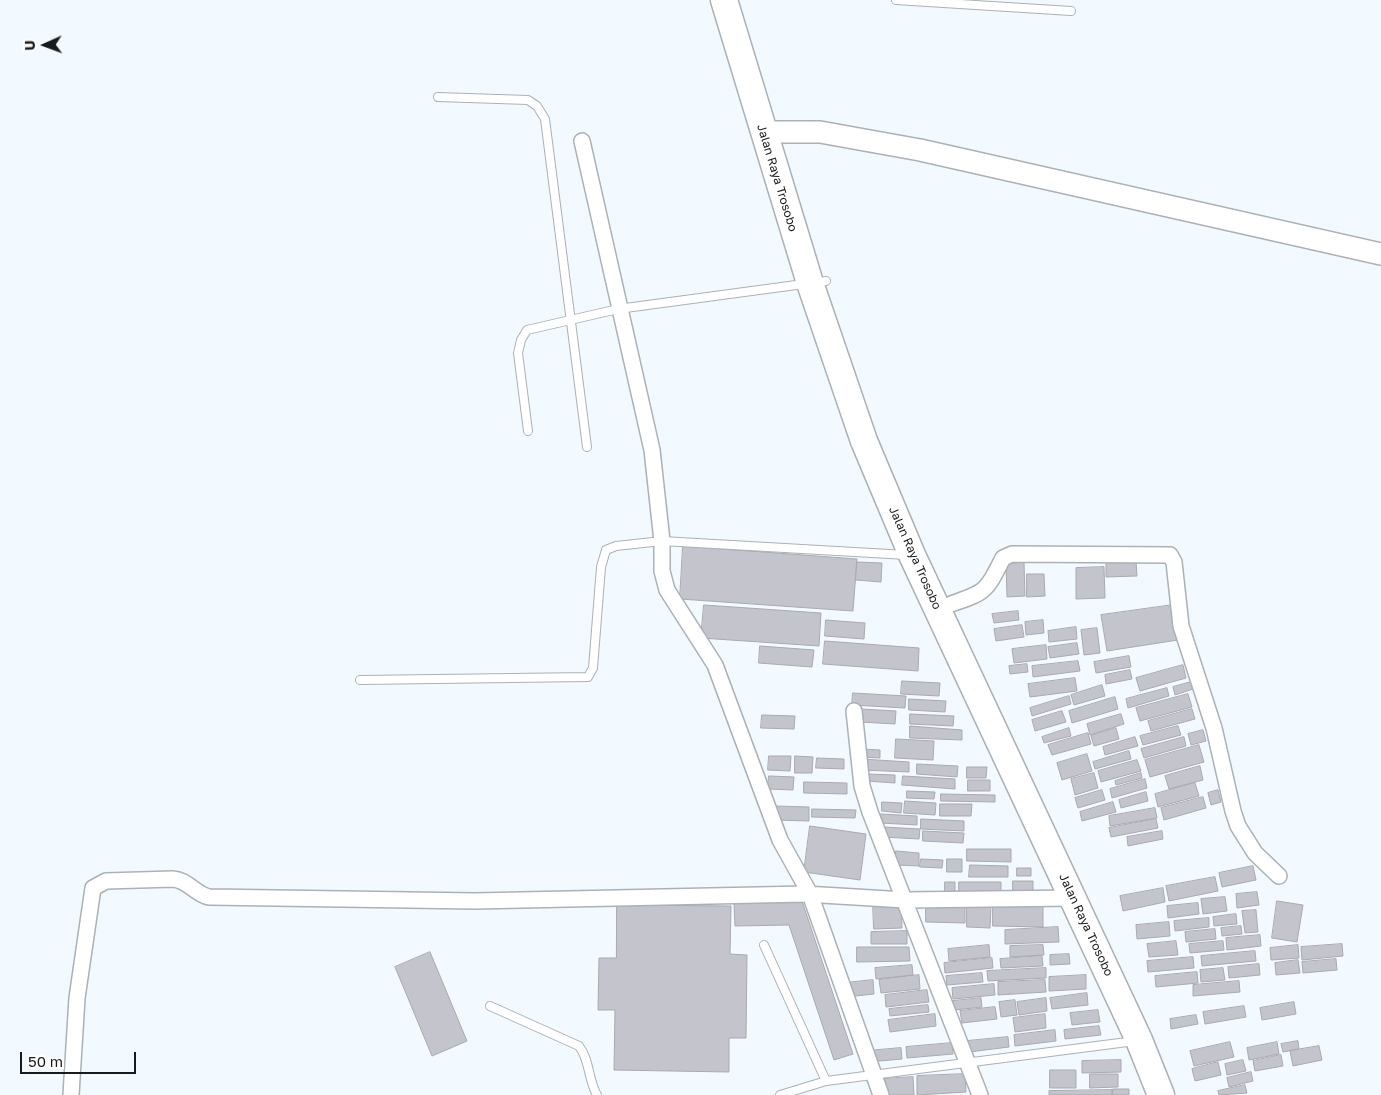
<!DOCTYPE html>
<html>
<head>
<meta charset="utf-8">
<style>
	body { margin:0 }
	#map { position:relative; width:1381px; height:1095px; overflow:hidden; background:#f2f9ff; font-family:"Golos Text",sans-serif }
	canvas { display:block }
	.north { position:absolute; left:20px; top:20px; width:50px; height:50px; -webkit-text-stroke:4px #fff; paint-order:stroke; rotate:268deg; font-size:14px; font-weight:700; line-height:20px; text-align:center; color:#181a1c }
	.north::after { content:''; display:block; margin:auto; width:18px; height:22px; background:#181a1c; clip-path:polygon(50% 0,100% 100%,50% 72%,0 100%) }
	.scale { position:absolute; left:20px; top:1052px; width:116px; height:22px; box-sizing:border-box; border:2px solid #181a1c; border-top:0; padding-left:6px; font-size:15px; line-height:18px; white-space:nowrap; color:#181a1c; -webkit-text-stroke:4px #fff; paint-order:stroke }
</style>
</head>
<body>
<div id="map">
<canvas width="1381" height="1095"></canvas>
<div class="north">U</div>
<div class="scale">50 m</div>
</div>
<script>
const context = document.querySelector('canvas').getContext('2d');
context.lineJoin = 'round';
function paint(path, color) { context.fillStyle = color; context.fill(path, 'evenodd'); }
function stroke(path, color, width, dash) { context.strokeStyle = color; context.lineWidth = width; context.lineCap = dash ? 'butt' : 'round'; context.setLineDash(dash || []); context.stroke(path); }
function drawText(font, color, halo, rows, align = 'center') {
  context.font = font + ' "Golos Text",sans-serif'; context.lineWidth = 4; context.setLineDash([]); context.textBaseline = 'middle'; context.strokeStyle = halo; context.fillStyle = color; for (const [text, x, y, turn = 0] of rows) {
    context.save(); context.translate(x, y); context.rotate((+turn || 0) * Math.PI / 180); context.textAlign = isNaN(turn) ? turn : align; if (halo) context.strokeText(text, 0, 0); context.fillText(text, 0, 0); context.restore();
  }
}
const building = new Path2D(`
	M683 546 857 559 853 611 680 599Z
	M1136 561 1137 576 1106 577V562Z
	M857 562 882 563 881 582 856 580Z
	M1024 563 1025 596 1007 597 1006 564Z
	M1104 567 1105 598 1076 599V568Z
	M1027 574H1044L1045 596 1027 597Z
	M704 605 821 613 819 646 701 638Z
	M1173 605 1178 640 1107 651 1101 615Z
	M1018 611 1019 620 994 623 992 614Z
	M826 620 865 623 864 639 825 636Z
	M1043 620 1044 633 1026 635 1025 622Z
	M1022 625 1024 637 996 641 994 629Z
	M1076 627 1077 639 1049 642 1048 631Z
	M1097 628 1100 653 1084 655 1081 630Z
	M825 641 919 648 918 671 823 664Z
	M1077 643 1079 654 1050 658 1048 647Z
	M1046 645 1047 659 1014 663 1012 649Z
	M760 646 814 650 812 667 759 663Z
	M1129 656 1131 667 1096 673 1094 662Z
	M1078 661 1080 671 1033 677 1032 666Z
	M1027 664 1028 672 1010 674 1009 666Z
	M1183 665 1186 678 1140 691 1136 678Z
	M1130 670 1132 679 1106 684 1105 675Z
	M1075 678 1077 691 1030 697 1028 684Z
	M902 681 940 683 939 696 901 694Z
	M1191 682 1193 689 1175 695 1173 687Z
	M1102 685 1105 696 1074 705 1071 695Z
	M1167 688 1169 696 1128 708 1126 699Z
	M853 693 906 696 905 708 852 705Z
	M1188 694 1192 707 1140 721 1136 708Z
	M1069 696 1071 704 1032 716 1030 708Z
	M1115 697 1118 709 1072 723 1069 711Z
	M909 699 946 701 945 712 909 710Z
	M861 709 896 711 895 724 861 722Z
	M1192 709 1195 719 1151 731 1148 721Z
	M1062 711 1066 722 1035 731 1032 720Z
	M910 714 954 716 953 726 910 724Z
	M1121 714 1124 724 1090 735 1087 724Z
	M762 715 795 716 794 729 761 728Z
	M910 726 962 730V740L910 738Z
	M1178 726 1181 735 1143 745 1140 736Z
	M1069 728 1071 736 1044 743 1042 737Z
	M1116 728 1119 739 1094 746 1091 736Z
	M1203 730 1206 741 1191 745 1188 734Z
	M1088 733 1091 744 1052 755 1048 745Z
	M1135 737 1138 746 1105 755 1103 747Z
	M1184 737 1186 746 1144 758 1141 749Z
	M896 739 934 741 933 760 895 758Z
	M1199 745 1204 762 1150 777 1145 760Z
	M861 749 880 750V758L861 757Z
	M1129 751 1131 759 1095 769 1093 762Z
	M1087 754 1092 771 1062 780 1057 763Z
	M769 756H791L790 771 768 770Z
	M795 756 813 757 812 773H795Z
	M817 758 844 759V769L816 768Z
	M862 759 909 762V772L862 770Z
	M1137 760 1141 771 1101 782 1098 771Z
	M917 764 958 766 957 777 917 774Z
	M1200 766 1203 780 1169 789 1165 776Z
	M967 767H987L986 778H967Z
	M1094 773 1098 788 1075 795 1071 779Z
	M1141 773 1142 778 1116 785 1115 781Z
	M867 774 895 775V783L866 781Z
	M769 776 794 777 793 790 768 789Z
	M903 776 955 779V789L902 785Z
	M1145 779 1147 788 1112 798 1110 789Z
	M968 780H990V791H968Z
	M804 782 847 783V794L804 793Z
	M1195 783 1199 796 1158 807 1155 794Z
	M1102 790 1105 800 1078 808 1075 798Z
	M1218 790 1221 802 1211 805 1208 793Z
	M907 791 935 792 934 799 907 798Z
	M1146 792 1148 801 1121 808 1119 800Z
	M941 794 995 795V802L941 801Z
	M1203 797 1206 808 1164 820 1161 808Z
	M905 801 936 803 935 815 904 813Z
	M882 802 902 803 901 813 882 811Z
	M1113 802 1116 812 1082 821 1080 812Z
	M940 804H972L971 816H940Z
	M776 806 809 807V821L776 820Z
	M1155 808 1157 818 1110 826 1109 816Z
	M812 809 856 810 855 818 812 817Z
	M881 814 917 816V825L880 823Z
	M921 819 964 821V831L921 829Z
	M1156 819 1158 828 1111 837 1109 828Z
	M810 826 866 834 860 880 804 872Z
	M884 827 920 829 919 839 883 837Z
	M923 831 964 833 963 843 923 841Z
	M1162 831 1163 839 1128 846 1127 837Z
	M967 849H1011V862L967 861Z
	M896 851 919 853V866L895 865Z
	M921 859 943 860 942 868 920 867Z
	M947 859H962V872H947Z
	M970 865 1008 866V877H969Z
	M1253 866 1256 880 1222 887 1219 873Z
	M1017 868H1031V876H1017Z
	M1215 877 1218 891 1169 901 1166 886Z
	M1013 881H1033V895H1013Z
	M945 882H955V895H945Z
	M959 882H1001V896L959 895Z
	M1163 888 1165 902 1123 911 1120 896Z
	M1257 892 1259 905 1237 908 1236 894Z
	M1225 897 1227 911 1203 914 1201 899Z
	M802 901 853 1054 834 1060 789 925 735 926 734 902Z
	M1277 901 1303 905 1297 942 1272 938Z
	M873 903H901L902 928 874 929Z
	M1198 903 1199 914 1168 918 1167 906Z
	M993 904 1043 905V927L993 926Z
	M617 905 731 906 730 954 747 955 746 1038H729V1072L614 1070 615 1010H598L599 958H616Z
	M926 905H965V923L926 922Z
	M967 905H991L990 928 967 927Z
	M1256 910 1258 932 1245 933 1242 911Z
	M1236 914 1237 924 1214 926 1213 917Z
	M1209 918V927L1175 931 1174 921Z
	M1169 922 1170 936 1137 939 1136 925Z
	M1241 926 1242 934 1222 936 1221 928Z
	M1058 927 1059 942 1005 944V930Z
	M1215 929 1216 939 1186 942 1185 932Z
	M907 931V944H871V932Z
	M1260 935 1261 946 1227 950 1226 938Z
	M1176 941 1178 955 1149 957 1147 944Z
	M1223 941 1224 950 1190 953 1189 944Z
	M1342 944 1343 956 1302 960 1301 947Z
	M989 945 990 957 949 961 948 949Z
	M1043 945 1044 955 1010 957V946Z
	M1298 945 1299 958 1271 960 1270 948Z
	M857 947H909L910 961 857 962Z
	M1255 951 1256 961 1202 966 1201 956Z
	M430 952 467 1041 432 1056 395 967Z
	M1069 954 1070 964 1050 965V955Z
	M1042 956 1043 966 1001 968 1000 959Z
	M1193 957 1194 968 1148 972 1147 961Z
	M992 958 993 968 945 973 944 963Z
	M1336 959 1337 970 1303 973 1302 962Z
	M1298 960 1300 973 1276 975 1275 963Z
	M1259 964 1260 975 1229 978 1228 967Z
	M912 965 913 975 876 979 875 968Z
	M1046 968V978L988 981 987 971Z
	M1223 968 1225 980 1201 982 1200 970Z
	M1197 972 1198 983 1156 987 1155 976Z
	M982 973 983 982 947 985 946 976Z
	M919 975 920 989 881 993 879 980Z
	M1086 975V989L1049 991V977Z
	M873 980 874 994 846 997 845 983Z
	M1045 980 1046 992 998 995V982Z
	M1239 981 1240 992 1193 996V985Z
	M994 984 995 995 953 999 952 988Z
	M927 990 929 1002 886 1007 885 995Z
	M1087 993 1088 1005 1052 1009 1050 998Z
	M981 998 982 1007 954 1010 953 1001Z
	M1046 998 1047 1011 1019 1015 1017 1002Z
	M1015 1000 1017 1015 1001 1017 999 1002Z
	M1294 1002 1296 1014 1262 1020 1260 1008Z
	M928 1005 929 1012 890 1016 889 1009Z
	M1244 1006 1246 1017 1205 1024 1203 1012Z
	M995 1007 997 1019 962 1023 960 1011Z
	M1098 1010 1100 1022 1072 1025 1070 1013Z
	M935 1014 936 1026 890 1032 888 1020Z
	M1045 1014 1046 1028 1015 1032 1013 1018Z
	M1196 1015 1198 1024 1171 1029 1170 1019Z
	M1099 1026 1101 1035 1065 1039 1064 1030Z
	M1055 1030 1056 1041 1015 1046 1014 1035Z
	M1008 1037 1009 1047 969 1052 967 1041Z
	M1298 1041 1299 1049 1283 1052 1281 1044Z
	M1230 1042 1234 1057 1194 1066 1190 1051Z
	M1277 1042 1279 1054 1249 1060 1247 1048Z
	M952 1043 953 1054 907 1058 906 1047Z
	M1319 1046 1322 1060 1293 1066 1290 1051Z
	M901 1048 902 1059 868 1062 867 1051Z
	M1281 1055 1283 1066 1255 1071 1253 1061Z
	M1121 1060V1072L1082 1073V1061Z
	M1243 1060 1246 1071 1227 1075 1225 1064Z
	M1218 1062 1221 1075 1195 1081 1192 1069Z
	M1050 1070H1076V1088H1050Z
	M1251 1072 1253 1081 1229 1087 1227 1078Z
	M965 1074 966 1092 917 1095V1076Z
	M1090 1074H1118V1087L1090 1088Z
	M913 1077 914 1095H883V1079Z
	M1245 1085 1247 1093 1219 1095 1218 1091Z
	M1113 1089H1129V1095H1113Z
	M1112 1090V1095H1049V1091Z`);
paint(building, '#c4c4cc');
stroke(building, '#a9a9b0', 1);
const lane = new Path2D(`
	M896 0 1071 11
	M438 97 528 100 537 106 545 119 587 447
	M528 431 518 353 521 340 527 330 618 309 826 281
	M360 680 588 677 593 668 601 567 606 550 616 546 662 541 907 555
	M764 945 826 1081 1135 1041
	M490 1006 579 1046C590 1060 588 1080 597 1095
	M780 1095 826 1081`);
const street = new Path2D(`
	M582 141 652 450 662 541V571L667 590 715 665 780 840 810 894 881 1095
	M951 604C987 592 986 591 1003 558L1012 554 1170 555 1174 562 1181 626 1214 728 1233 811 1238 826 1255 853 1279 876
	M854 711 862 786 870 812 980 1095
	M71 1095 77 998 93 888 106 881 173 879C188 880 195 894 209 897L475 901 805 894 905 900 1074 898`);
const secondary = new Path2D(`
	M763 132H820L920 150 1381 254`);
const highway = new Path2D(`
	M724 0 810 283 864 441 912 555 1139 1040 1161 1095`);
stroke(lane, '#aab1b7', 10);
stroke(street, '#aab1b7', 18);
stroke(secondary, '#aab1b7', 24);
stroke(highway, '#aab1b7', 29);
stroke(lane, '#fff', 8);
stroke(street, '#fff', 15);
stroke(secondary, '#fff', 21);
stroke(highway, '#fff', 26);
drawText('12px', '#181a1c', '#fff', [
	["Jalan Raya Trosobo",777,178,73],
	["Jalan Raya Trosobo",915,558,66],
	["Jalan Raya Trosobo",1086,925,65]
]);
</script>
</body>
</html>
